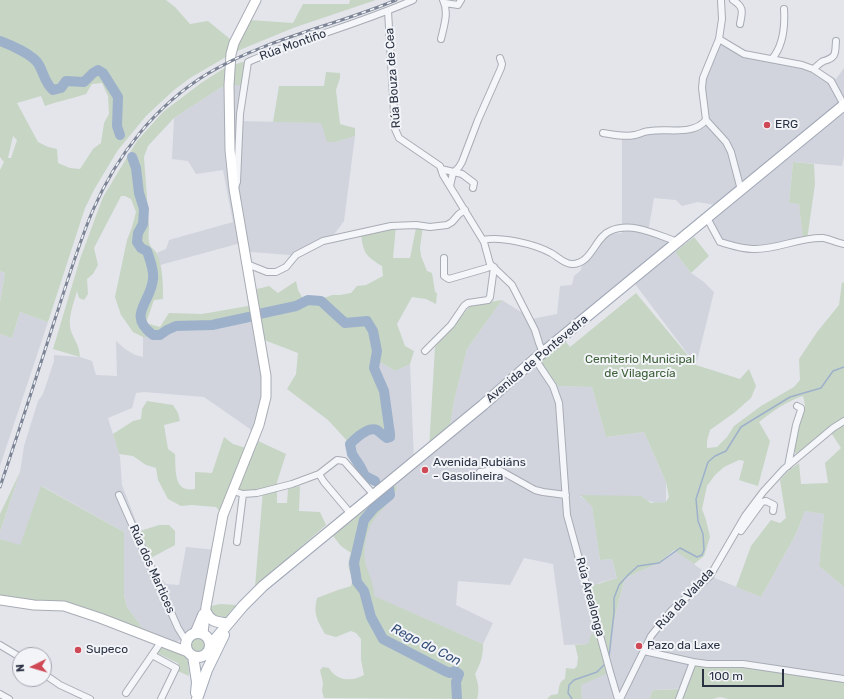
<!DOCTYPE html>
<html>
<head>
<meta charset="utf-8">
<style>
	body { margin:0 }
	#map { position:relative; width:844px; height:699px; overflow:hidden; background:#e3e5eb; font-family:Rubik,sans-serif }
	canvas { display:block }
	.north { position:absolute; left:12px; top:647px; width:40px; height:40px; box-sizing:border-box; background:#f2f4f8; border:1px solid #a2a6b0; border-radius:50%; rotate:265deg; font-size:11px; font-weight:700; line-height:16px; text-align:center; color:#2a3243 }
	.north::after { content:''; display:block; margin:auto; width:14px; height:18px; background:#cf4855; clip-path:polygon(50% 0,100% 100%,50% 72%,0 100%) }
	.scale { position:absolute; left:702px; top:669px; width:82px; height:18px; box-sizing:border-box; border:2px solid #2a3243; border-top:0; padding-left:5px; font-size:12px; line-height:14px; white-space:nowrap; color:#2a3243; -webkit-text-stroke:3px #f2f4f8; paint-order:stroke }
</style>
</head>
<body>
<div id="map">
<canvas width="844" height="699"></canvas>
<div class="north">N</div>
<div class="scale">100 m</div>
</div>
<script>
const context = document.querySelector('canvas').getContext('2d');
context.lineJoin = 'round';
function paint(path, color) { context.fillStyle = color; context.fill(path, 'evenodd'); }
function stroke(path, color, width, dash) { context.strokeStyle = color; context.lineWidth = width; context.lineCap = dash ? 'butt' : 'round'; context.setLineDash(dash || []); context.stroke(path); }
function drawText(font, color, halo, rows, align = 'center') {
  context.font = font + ' Rubik,sans-serif'; context.lineWidth = 4; context.setLineDash([]); context.textBaseline = 'middle'; context.strokeStyle = halo; context.fillStyle = color; for (const [text, x, y, turn = 0] of rows) {
    context.save(); context.translate(x, y); context.rotate((+turn || 0) * Math.PI / 180); context.textAlign = isNaN(turn) ? turn : align; if (halo) context.strokeText(text, 0, 0); context.fillText(text, 0, 0); context.restore();
  }
}
paint(new Path2D(`
	M719 39 744 54 802 65 836 79 844 68V156L842 166 793 162 789 203 799 204 803 241 753 249 720 242 707 218 718 209 715 205 698 202 682 206 676 200 654 198 648 232 672 242 675 252 691 273 704 282 714 292 696 365 632 280 537 356 558 386 592 387 606 437 644 432 666 482V502L655 503 636 496H580L592 505 600 560 612 559 617 578 598 583 599 633 589 644 564 645 553 564 524 558 510 585 458 581 456 605 493 623 483 644 373 596 354 563 362 526 390 495 389 488 365 476 352 454 350 444 357 437 372 429 377 430 387 438 390 437 384 391 374 368 375 363H382L395 371 410 364 414 461 449 432 454 401 467 349 502 300 532 319 557 314 560 286 572 285 574 276 581 270 583 261 607 233 612 234 622 233V136L693 129 706 120 703 78Z
	M229 85H244L240 121 322 123 336 142 355 136 344 221 330 240 294 257 291 255 251 252 237 244 160 265 157 253 166 249 169 240 233 222 223 170 196 174 188 161 172 159 174 118 220 88Z
	M0 271 5 273 0 302Z
	M20 312 48 322 0 466V334L12 338Z
	M256 321 266 376 254 439 250 429 204 397 144 392 136 393 132 408 108 418 120 457 122 485 155 570 166 584 179 585 186 547 216 550 206 607 192 634 187 638 175 642 145 632 127 607 124 595V532L42 486 20 546 0 539V532L20 472 24 446 38 401 43 394 54 361V355L80 357 92 361 96 375 117 376 116 341 125 349 135 355 143 357V337H163L175 328 215 327Z
	M805 511 824 514 819 566 844 587V679L653 690 649 699H582L581 685 608 658 612 628 625 578 659 563 675 550 710 576 761 597 796 534Z`), '#d1d4dd');
paint(new Path2D(`
	M0 0H166L175 7 190 24 208 21 230 39 236 38 231 54 190 78 174 90 146 116 118 150 95 188 85 208 48 322 20 312 12 338 0 334V302L5 273 0 271V170L4 162 0 157ZM102 83 108 96 109 114 104 123 101 143 93 149 80 169 70 168 58 163 57 149 48 147 38 142 17 103 41 96 45 106C58 101 72 99 86 94L92 84ZM13 136 17 140 11 158H8Z
	M350 0H376L293 28 235 52 250 20 293 23 303 4H349Z
	M242 62H248L244 85H230L220 88 174 118 148 146 144 157 149 225C149 231 147 241 151 247 153 249 156 251 157 254 163 268 163 284 163 299L154 300 146 323 160 327 169 313 202 314 254 305 258 302 257 289 269 286 278 293 296 281 298 290 302 297 324 298 332 295H340L351 293 357 286 366 285 383 276 382 266C365 256 363 252 361 233L396 226 393 258H410L416 228 423 226 420 248 421 256 427 271 432 273 435 292 437 293 436 304 426 299 412 297 397 324 405 346 414 351 410 364 395 371 382 363H375C376 375 382 383 385 393 388 407 386 421 390 434L387 438C384 436 380 432 377 430 368 426 355 438 350 444L328 420 287 389 296 374 298 353 259 338 256 321 215 327 175 328 163 337H143L133 332 121 315 115 297 127 240 132 227 136 212 131 199 125 196H121L94 248 98 265 93 274 87 279 88 294 84 300 79 298 77 291C74 303 67 318 71 331 75 342 79 344 80 357L53 349 80 259 103 197 137 141 163 112 201 83 223 69Z
	M326 72 340 73V78L336 90 340 124 355 128V136L336 142H327L321 123 273 122 279 86H324Z
	M793 162 814 164 815 184 807 240 803 241 799 204 789 203Z
	M694 237 709 256 691 273 675 252Z
	M842 282 844 283V587L819 566 824 514 805 511 796 534 761 597 736 587 751 546 771 520 780 523 786 518 780 480 788 471 799 463 801 484 828 483 825 463 841 448 828 428 796 454 794 449 805 405 803 396C787 401 773 411 759 422L770 441 758 486 739 480 744 461 739 460 724 467 715 475 707 486 702 509 706 520 710 537 704 556 694 564 674 550 659 563 625 578C617 609 607 639 610 672L581 685 582 699H547L551 695 558 694C559 688 559 681 565 679L566 668 574 669 577 666 578 657 575 645 588 644 591 634 599 633 588 587 617 578 612 559 600 560 592 506 580 495 641 496 651 503 666 502 669 497 666 482 644 432 606 437 592 387 558 386 538 357 562 337 570 347 636 293 696 365 740 379 749 369 756 386 751 398 734 413 710 430 707 441V448L717 447 727 437 734 426 761 406 794 387 800 380 799 359 817 332 839 305Z
	M502 300 467 349 454 401 449 432 429 449 435 347 471 305Z
	M147 401 173 405 178 413 180 421 164 425 168 449 175 454C176 470 173 493 195 489V472L212 473 224 437 233 444 249 449 254 439 286 454 277 482V503H287L288 489 300 486 299 511 320 512 326 525 255 587 263 490 243 491 234 487 223 515 216 507 192 505 181 506 168 499 158 480 156 468 146 465 133 456 119 454 113 434 133 421 141 419 142 409Z
	M20 472 0 532V514Z
	M395 485 397 488C393 501 377 512 370 526 365 537 363 554 366 566 370 577 374 584 374 596L483 644C483 656 481 663 475 674 478 683 480 690 477 699L324 698 322 691 323 683 320 670 323 667 329 668C336 681 352 682 364 675L361 660V639L356 633 351 631 336 637 325 634C317 620 313 614 317 598L338 590 351 586 353 579C348 570 347 563 351 553L341 546 333 536Z
	M41 486 124 532V596L127 607 145 632 64 606 0 600V539L20 545Z
	M159 525H169L175 531V545L151 558 140 531Z
	M220 604 237 605 229 613 235 616 215 622 206 607Z
	M191 645a7 7 0 1 1 14 0a7 7 0 1 1-14 0Z
	M161 646 185 655 188 661 189 676 178 671 179 667 178 663 157 653Z
	M693 662 743 664 844 679V699H728L720 697 713 699H649L653 690 683 689Z`), '#c7d5c4');
stroke(new Path2D(`
	M609 657 614 613V598L619 585 628 575 638 566 659 563 680 548 697 557 702 555 704 550 703 534 698 521 696 499 708 462 715 456 726 451 741 427 790 397 821 388 833 371 844 367
	M572 699 568 693 569 685 574 680 597 672 604 665`), '#9eb1cb', 1.5);
stroke(new Path2D(`
	M0 41C11 45 34 55 39 65 44 74 45 83 53 90L61 88 66 81 84 82 93 73 98 70 103 73 118 97 117 126 120 135
	M132 157 136 168 139 193 144 209 143 224 138 233 137 242 141 248 147 251C150 260 154 269 153 279 151 303 126 315 153 335H160L167 330 176 326 212 325 249 317
	M259 314 296 306 308 300 321 301 345 323 367 321 373 331 377 351 374 368 384 391 390 434V437L387 438C383 436 380 432 377 430 368 426 355 439 350 444L352 454 360 466 365 476 375 481
	M389 487 390 495 374 508 364 520 354 563 357 582 364 591 371 617 383 639 445 671 450 673 455 671 459 674 456 682 457 699`), '#9eb1cb', 10);
const street = new Path2D(`
	M721 0 722 19 719 39 703 78 702 88 706 120 726 142 731 152 741 190
	M733 0C745 8 742 12 740 24
	M445 3 458 5 461 0
	M388 11 395 129 399 138 440 166 443 175 484 242 490 264 512 285 535 330 539 343 543 353
	M441 39C444 26 449 12 443 0
	M719 39 744 54 802 65 813 69 831 81 844 105
	M772 59C783 46 785 25 784 9
	M813 69C817 67 820 62 824 61 837 57 835 53 836 41
	M603 133C614 135 624 137 635 135 640 134 645 131 650 131 668 128 693 136 706 120
	M441 169 462 174 474 183 473 188
	M450 186 453 173 459 167 462 162 478 120 501 68 502 64 500 58
	M235 187 237 182 240 114 248 62C302 38 360 24 413 0
	M707 218 720 242C730 245 742 249 753 249 777 250 799 237 823 238 830 239 837 243 844 244
	M483 240C500 236 535 244 551 253 557 256 564 264 572 264 592 264 595 237 610 231 632 221 657 235 678 242
	M444 258V276L447 278 449 279 487 268 490 267V264
	M247 264 267 272H276L286 267 296 255 323 241 391 226 416 225 430 227 447 225 452 222 459 214 465 210
	M425 351 451 325 464 306 468 303 488 300 490 297 494 267
	M535 359 553 386 559 403 567 515 610 672 618 699
	M788 466 796 425 801 410V408L797 406
	M480 472 495 470 501 471 535 490 543 492 566 495
	M319 474 324 482 351 514
	M233 491 243 494 257 493 292 484 319 474 337 460 344 461 374 495
	M119 495 178 628 186 641
	M741 531 762 502 766 501 774 505 773 511
	M237 542 243 494
	M0 645 20 657
	M644 651 693 662 707 664H743L844 679
	M152 655 176 668 161 699
	M44 674 60 685 90 699
	M126 693 161 642
	M0 694 9 699
	M620 699 651 636 671 611 710 576 745 516 763 492 784 469 833 428 844 421
	M679 699 693 662`);
const secondary = new Path2D(`
	M0 600 34 605 64 606 100 618 188 652
	M195 633 203 614
	M203 633 206 607 223 515 259 425 266 397V376L234 189 230 150 229 85 231 54 234 43 256 0`);
const primary = new Path2D(`
	M206 612C210 621 216 622 224 623
	M186 645a12 12 0 1 1 24 0a12 12 0 1 1-24 0Z
	M211 644 243 606 263 586 483 405 535 359 844 105
	M193 656 197 682 196 693
	M197 699 207 670 224 635`);
stroke(street, '#a8acb5', 8);
stroke(secondary, '#a8acb5', 11);
stroke(primary, '#a2a9b7', 12);
stroke(street, '#f5f6f9', 6);
stroke(secondary, '#fff', 9);
stroke(primary, '#fff', 10);
const rail = new Path2D(`
	M0 487C19 431 37 375 55 319 67 283 78 245 93 210 117 155 155 106 207 74 265 39 334 26 396 0`);
stroke(rail, '#7c8495', 3);
stroke(rail, '#f2f4f8', 1.5, [4.5]);
for (const [x, y, r, color] of [
	[767,125,4,"#cf4855"],
	[425,470,4,"#cf4855"],
	[639,646,4,"#cf4855"],
	[78,650,4,"#cf4855"]
]) { const dot = new Path2D(); dot.arc(x, y, r, 0, 2 * Math.PI); context.fillStyle = color; context.fill(dot); stroke(dot, '#f2f4f8', 1.5); }
drawText('12px', '#2a3243', '#f2f4f8', [
	["Rúa Montiño",293,45,-20],
	["Rúa Bouza de Cea",393,78,-94],
	["Avenida de Pontevedra",537,359,-40],
	["Rúa dos Martices",152,569,66],
	["Rúa Arealonga",590,597,75],
	["Rúa da Valada",685,599,-47]
]);
drawText('12px', '#2a3243', '#f2f4f8', [
	["ERG",775,125],
	["Avenida Rubiáns",433,463],
	["- Gasolineira",433,477],
	["Pazo da Laxe",647,646],
	["Supeco",86,650]
], 'left');
drawText('12px', '#3d5f37', '#f2f4f8', [
	["Cemiterio Municipal",640,360],
	["de Vilagarcía",640,374]
]);
drawText('italic 13px', '#344e78', '#f2f4f8', [
	["Rego do Con",426,645,27]
]);
</script>
</body>
</html>
